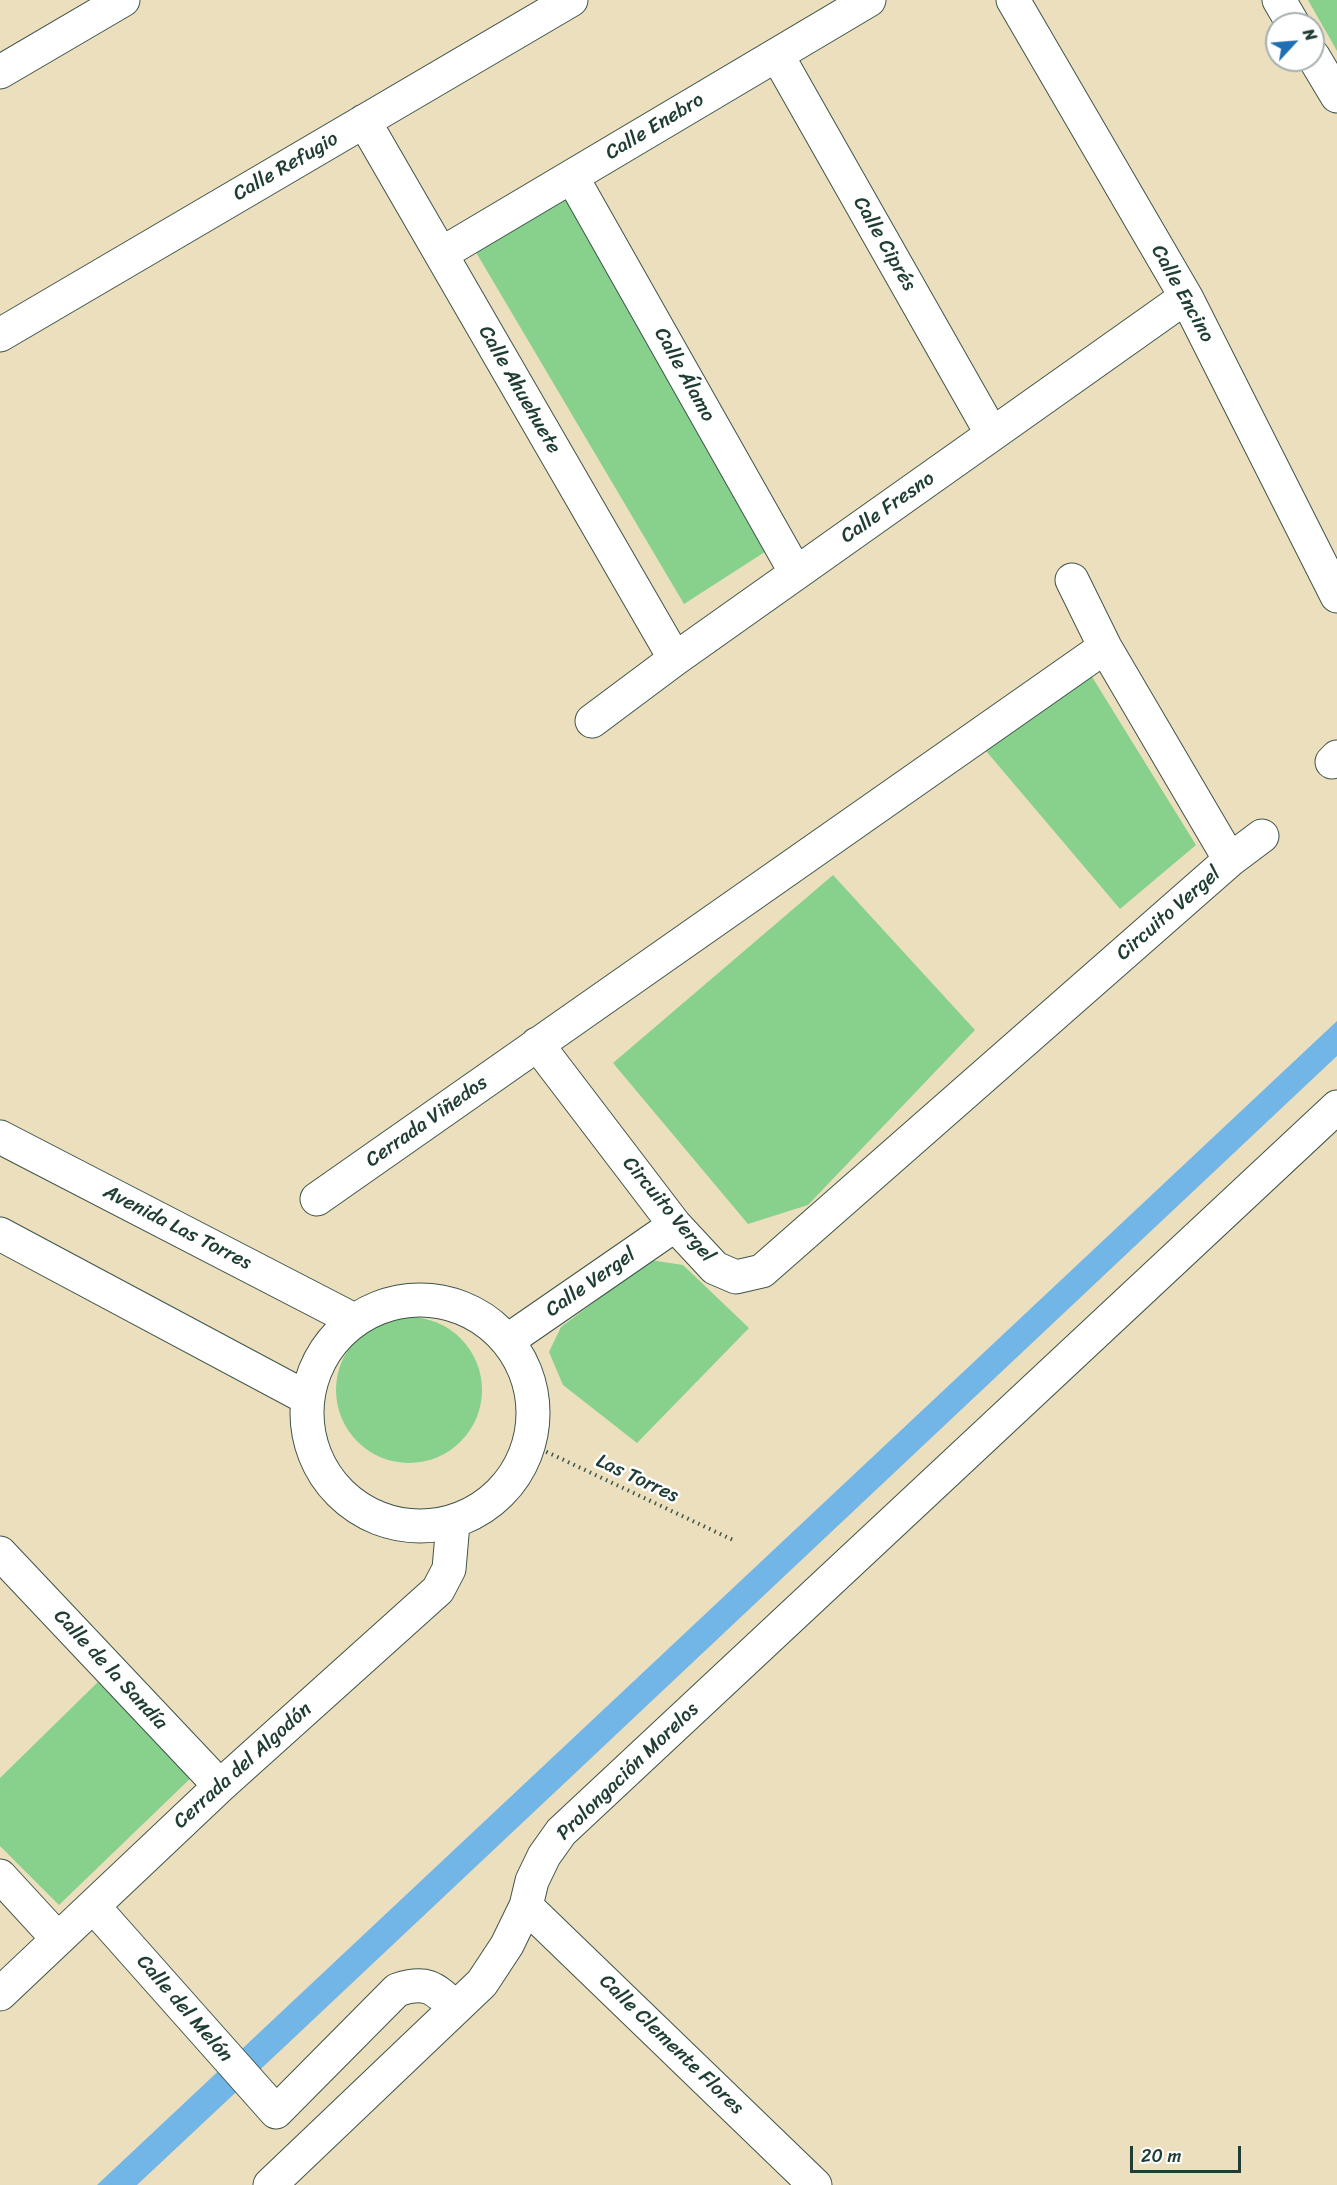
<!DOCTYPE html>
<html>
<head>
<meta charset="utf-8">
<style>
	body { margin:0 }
	#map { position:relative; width:1337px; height:2185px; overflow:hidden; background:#ecdfbe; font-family:Sriracha,sans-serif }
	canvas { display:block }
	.north { position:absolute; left:1265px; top:12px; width:60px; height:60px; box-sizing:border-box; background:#fff; border:2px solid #a5b1ae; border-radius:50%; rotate:64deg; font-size:16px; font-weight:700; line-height:24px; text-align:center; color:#1f3d34 }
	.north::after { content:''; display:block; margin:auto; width:21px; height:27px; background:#1f6fb2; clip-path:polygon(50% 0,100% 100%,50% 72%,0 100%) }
	.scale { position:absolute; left:1130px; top:2146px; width:111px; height:27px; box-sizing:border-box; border:3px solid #1f3d34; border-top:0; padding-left:8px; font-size:18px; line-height:21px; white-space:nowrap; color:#1f3d34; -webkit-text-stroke:4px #fff; paint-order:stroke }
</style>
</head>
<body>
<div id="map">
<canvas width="1337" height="2185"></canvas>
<div class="north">N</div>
<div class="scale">20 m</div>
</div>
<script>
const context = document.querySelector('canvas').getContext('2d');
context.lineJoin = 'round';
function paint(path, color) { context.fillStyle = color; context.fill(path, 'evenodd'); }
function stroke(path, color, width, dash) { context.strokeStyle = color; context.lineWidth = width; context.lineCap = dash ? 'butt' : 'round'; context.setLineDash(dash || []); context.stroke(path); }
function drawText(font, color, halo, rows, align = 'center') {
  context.font = font + ' Sriracha,sans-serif'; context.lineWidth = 5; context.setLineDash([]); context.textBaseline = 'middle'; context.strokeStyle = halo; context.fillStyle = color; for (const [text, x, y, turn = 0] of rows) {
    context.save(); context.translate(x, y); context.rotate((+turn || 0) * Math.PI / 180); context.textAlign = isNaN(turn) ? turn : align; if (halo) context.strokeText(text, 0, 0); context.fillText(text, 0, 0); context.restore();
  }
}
paint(new Path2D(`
	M1308 0H1337V51Z
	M567 196 771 548 684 604 474 249Z
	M1089 672 1196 845 1120 909 981 745Z
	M833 875 975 1030 808 1205 748 1224 613 1063Z
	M650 1260 683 1265 749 1328 637 1443 563 1385 549 1352 561 1327Z
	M336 1390a73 73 0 1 1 146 0a73 73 0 1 1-146 0Z
	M102 1678 196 1773 59 1905 0 1846V1778Z`), '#87d18d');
paint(new Path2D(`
	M1337 1021V1056L281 2050 137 2185H97Z`), '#71b6e7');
const minor = new Path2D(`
	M1013 0 1186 297 1337 596
	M1279 0 1293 24
	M777 55 992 434
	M1313 56 1337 96
	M0 72 123 0
	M364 121 675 659
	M572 177 796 573
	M441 254 869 0
	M0 335 571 0
	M1072 580 1105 647 1230 860
	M592 721 675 659 1186 297
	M1332 762 1337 757
	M537 1044 675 1225 715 1268 736 1277 762 1271 1230 860 1262 836
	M0 1137 354 1320
	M317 1199 1105 647
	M0 1234 307 1398
	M307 1413a113 113 0 1 1 226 0a113 113 0 1 1-226 0Z
	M507 1341 675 1225
	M0 1553 220 1786
	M0 1876 58 1939
	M93 1906 276 2112 397 1990C427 1980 434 1988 456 2008
	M526 1906 815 2185
	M0 1994 220 1786 438 1590 449 1569 453 1523
	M270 2185 482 1983 507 1945 526 1906 532 1881 544 1856 561 1832 1337 1107`);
stroke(minor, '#3e5549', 35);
stroke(new Path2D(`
	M530 1444 733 1540`), '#3e5549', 4, [1.5, 4.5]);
stroke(minor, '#fff', 33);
drawText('20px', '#1f3d34', '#fff', [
	["Calle Enebro",655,127,-31],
	["Calle Refugio",286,167,-30],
	["Calle Ciprés",884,244,60],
	["Calle Encino",1182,294,61],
	["Calle Álamo",684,375,61],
	["Calle Ahuehuete",519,390,60],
	["Calle Fresno",888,508,-35],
	["Circuito Vergel",1169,914,-41],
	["Cerrada Viñedos",427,1122,-35],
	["Circuito Vergel",668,1210,50],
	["Avenida Las Torres",177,1228,27],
	["Calle Vergel",591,1283,-35],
	["Las Torres",637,1479,25],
	["Calle de la Sandía",110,1670,47],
	["Cerrada del Algodón",243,1766,-42],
	["Prolongación Morelos",628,1772,-44],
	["Calle del Melón",184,2009,49],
	["Calle Clemente Flores",671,2045,44]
]);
</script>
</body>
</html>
